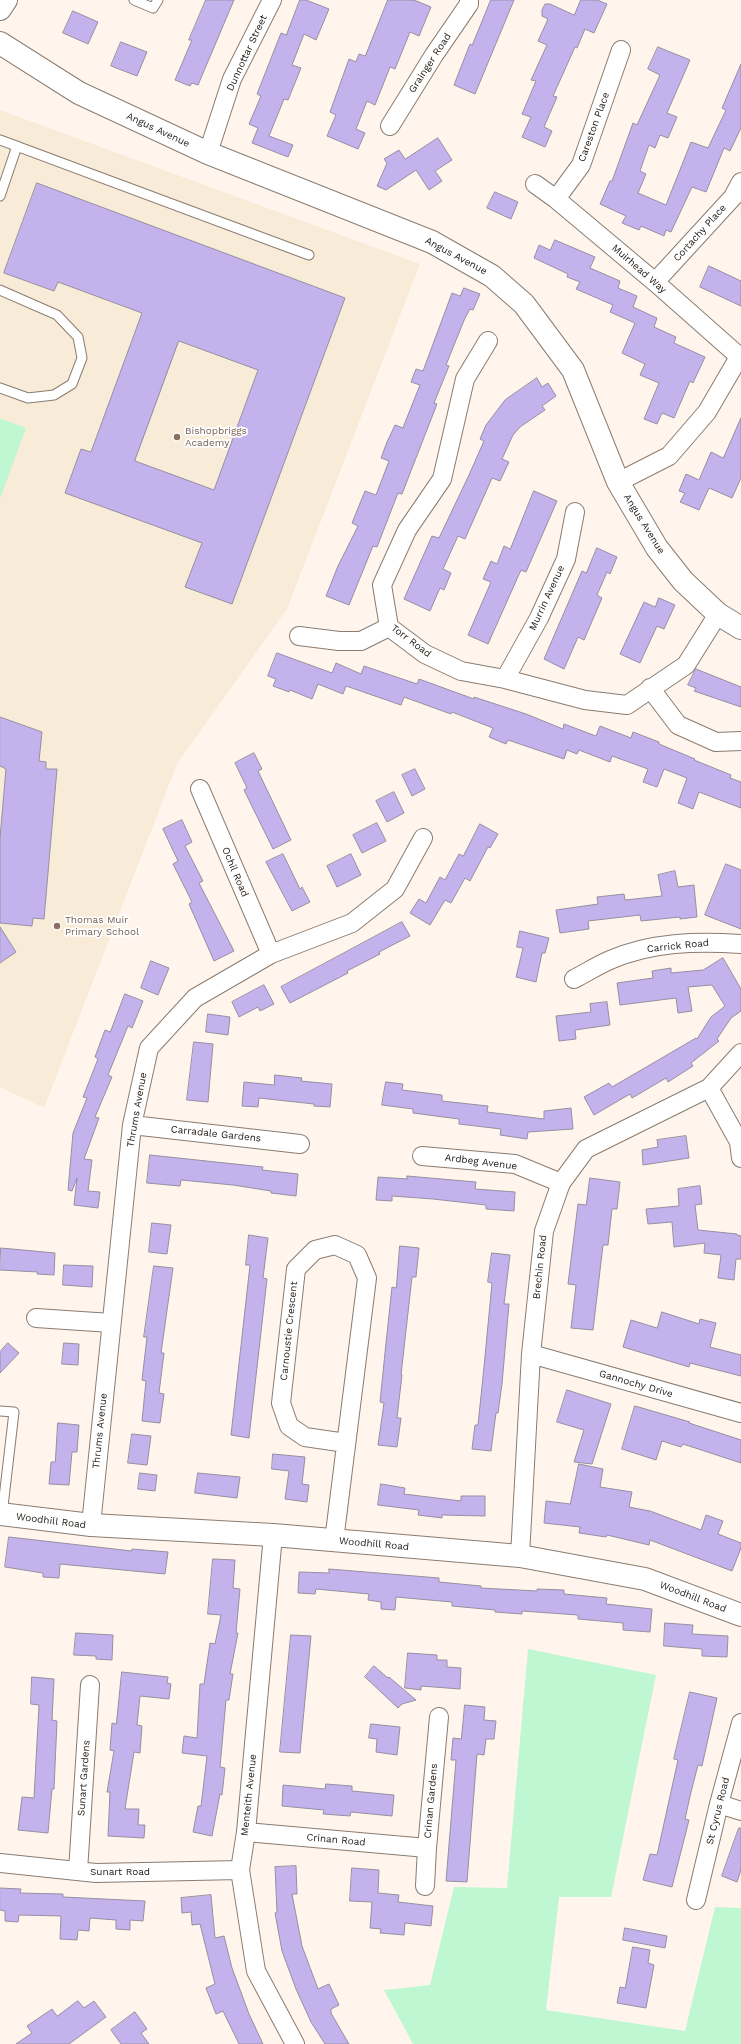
<!DOCTYPE html>
<html>
<head>
<meta charset="utf-8">
<style>
	body { margin:0 }
	canvas { display:block; background:#fff5ed }
</style>
</head>
<body>
<canvas width="741" height="2044"></canvas>
<script>
const context = document.querySelector('canvas').getContext('2d');
context.lineJoin = 'round';
function paint(path, color) { context.fillStyle = color; context.fill(path, 'evenodd'); }
function stroke(path, color, width, dash) { context.strokeStyle = color; context.lineWidth = width; context.lineCap = dash ? 'butt' : 'round'; context.setLineDash(dash || []); context.stroke(path); }
function drawText(font, color, halo, rows, align = 'center') {
  context.font = font + ' "Work Sans",sans-serif'; context.lineWidth = 3.5; context.setLineDash([]); context.textBaseline = 'middle'; context.strokeStyle = halo; context.fillStyle = color; for (const [text, x, y, turn = 0] of rows) {
    context.save(); context.translate(x, y); context.rotate((+turn || 0) * Math.PI / 180); context.textAlign = isNaN(turn) ? turn : align; if (halo) context.strokeText(text, 0, 0); context.fillText(text, 0, 0); context.restore();
  }
}
paint(new Path2D(`
	M0 110 420 264 287 609 177 764 44 1108 0 1087Z`), '#f8ebd7');
paint(new Path2D(`
	M0 418 26 428 0 499Z
	M528 1649 656 1675 611 1897H559L546 2010 685 2031 715 1907 741 1908V2044H413L384 1990 430 1985 454 1887 507 1888Z`), '#c0f7d3');
const building = new Path2D(`
	M206 0H234L198 85 192 83 190 86 175 80 192 40H189Z
	M300 0H306L329 9 316 40 304 34 292 65 301 68 288 100 284 99 269 136 293 145 288 157 252 143 258 128 249 124 261 96 257 94 281 33 286 35Z
	M388 0H414L431 7 419 36 410 32 395 69 390 67 375 105 367 101 356 129 365 133 358 149 327 136 336 115 330 112 349 59 356 62 359 54 365 56Z
	M491 0H514L475 94 454 85 470 44 472 45Z
	M581 0H597L607 4 594 33 585 29 577 48 575 47 553 96 557 97 544 127 552 131 545 147 522 137 531 117 522 114 536 81 531 80 547 45 538 41 548 19 542 16V10L545 4H550L574 15Z
	M73 11 98 22 88 44 63 33Z
	M121 42 147 52 137 76 111 66Z
	M658 47 690 60 667 113 677 117 668 138 660 135 655 148 649 145 640 171 646 174 638 193 666 205 691 142 708 148 726 110 722 108 741 64V128L730 151 724 148 706 192 692 187 671 232 666 230 664 236 641 226 639 230 622 223 626 216 600 204 610 181H612L633 123 637 125 660 75 648 69Z
	M438 138 452 160 435 171 442 181 429 190 416 170 386 190 377 186 387 163 384 159 399 150 405 159Z
	M37 183 345 298 232 604 185 587 202 543 65 493 81 449 91 452 142 313 58 282 54 291 4 273ZM179 341 258 370 214 490 135 461Z
	M495 192 518 202 511 219 487 208Z
	M555 240 595 257 590 268 620 281 618 288 637 296 633 307 657 318 654 327 676 337 674 343 705 357 693 383 690 381 674 418 662 413 657 424 644 419 659 383 640 375 645 364 622 353 635 323 610 312 613 305 576 289 580 282 567 277 568 274 534 258 539 245 550 250Z
	M709 266 741 281V306L700 287Z
	M464 288 480 294 473 310 470 309 465 318 446 365 449 366 434 403 437 404 402 494 398 493 377 547 373 546 349 605 326 596 338 566 358 526 352 523 365 491 376 495 389 461 381 458 387 442 395 425 403 428 406 420 420 385 411 382 416 369 423 371 452 293 460 296Z
	M537 378 542 387 548 383 556 396 542 406 545 410 520 427 513 435 502 459 509 462 500 481 492 478 465 539 458 536 443 569 451 573 444 590 440 588 430 611 404 599 432 536 439 538 469 475 484 441 480 439 486 425 505 400Z
	M741 418V478L732 498 709 488 699 510 680 502 685 493 679 491 686 474 699 480 711 452 723 458Z
	M534 491 557 501 526 572 521 570 488 644 468 635 491 582 483 579 491 561 497 564 504 546 510 549Z
	M597 548 617 557 610 574 607 572 597 595 602 598 584 640 578 637 564 669 544 659 582 571 586 573Z
	M659 598 675 605 664 629 657 626 640 663 620 654 644 602 655 607Z
	M277 653 332 673 336 663 361 674 364 666 417 684 419 679 474 699V697L526 714 563 729 564 724 596 736 600 726 631 738 633 732 659 742V744L695 759 694 760 731 775 730 778 741 782V808L699 792 693 809 678 803 687 778 664 769 657 787 643 782 648 769 612 756 610 762 579 750 577 754 567 750 564 759 508 740 506 744 489 737 493 728 452 712 451 714 404 697 401 705 346 686 343 694 318 684 312 699 290 690 289 692 273 686 276 679 268 676Z
	M696 669 741 687V707L694 691 696 688 688 685Z
	M0 717 42 732 39 761 46 762V769H57L44 919 33 918 32 926 0 923V838L6 769 0 766Z
	M254 753 262 769 258 771 291 840 273 849 244 790 247 788 235 763Z
	M415 769 425 789 412 796 402 775Z
	M394 792 404 813 387 822 376 801Z
	M182 820 192 842 185 846 203 881 199 883 234 951 214 961 189 904 192 902 173 864 178 861 163 829Z
	M377 823 386 841 362 853 353 835Z
	M480 824 498 834 490 848 488 847 470 881 465 878 451 903 445 900 430 925 410 913 419 899 426 903 440 877 445 880 459 854 463 856Z
	M283 854 300 889 302 887 310 902 292 911 266 862Z
	M351 854 361 875 337 887 327 866Z
	M726 864 741 870V929L705 915Z
	M675 871 678 887 694 885 697 917 680 919V917L641 921 640 915 588 921 589 929 560 933 556 910 598 904 597 897 624 894 625 900 662 896 658 875Z
	M402 922 410 936 379 952 380 954 347 971 348 973 290 1003 281 987Z
	M0 927 16 952 0 963Z
	M520 931 549 938 545 953H542L536 982 516 977 523 948 517 947Z
	M723 958 741 989V1011L731 1018 717 1039 719 1041 691 1063 693 1066 668 1082 666 1078 632 1098 630 1094 594 1115 584 1097 609 1083 612 1087 696 1038 697 1039 711 1017 725 1006 712 985 688 987 692 1011 678 1013 676 998 620 1005 617 983 653 978 652 971 671 968V973L703 970Z
	M151 961 169 968 158 995 141 988Z
	M264 985 274 1004 260 1011 258 1007 239 1017 232 1002Z
	M125 994 143 1001 132 1028 128 1026 108 1075 112 1077 95 1117 99 1118 84 1159 92 1160 88 1191 100 1192 98 1208 74 1205 77 1178 72 1191 68 1190 73 1133 87 1098 83 1097 98 1059 95 1057 105 1030 110 1032Z
	M607 1002 610 1025 575 1030 576 1039 559 1041 556 1016 591 1012 590 1004Z
	M208 1014 230 1017 228 1035 206 1032Z
	M194 1042 213 1044 208 1102 187 1100Z
	M275 1075 302 1078 301 1081 332 1084 330 1107 314 1106V1104L259 1098 258 1107 242 1106 244 1082 274 1085Z
	M386 1082 403 1084 402 1090 442 1095V1101L488 1106 487 1112 544 1119V1111L571 1108 573 1129 528 1132 527 1139 500 1135 501 1129 459 1124V1119L413 1113V1109L382 1105Z
	M686 1136 689 1158 643 1165 642 1150 658 1147 657 1140Z
	M150 1155 263 1167 262 1170 298 1174 296 1196 271 1193V1191L233 1185 181 1180 180 1186 147 1183Z
	M407 1176 476 1182 475 1189 515 1192 514 1211 486 1209V1205L433 1199 392 1196V1201L376 1200 378 1177 407 1179Z
	M590 1178 620 1182 617 1209H612L608 1245H603L593 1330 571 1328 576 1285 568 1284 578 1204 586 1205Z
	M700 1186 702 1204 695 1205 698 1230 737 1234V1235L741 1236V1259H736L734 1280 718 1278 721 1255 704 1253 705 1243 674 1247 672 1222 648 1224 646 1209 679 1206 678 1189Z
	M152 1223 171 1225 167 1254 149 1252Z
	M249 1235 268 1238 263 1278 267 1279 249 1438 231 1435 250 1265H246Z
	M400 1246 419 1248 416 1277H412L401 1375H402L397 1418H401L397 1447 378 1445 384 1403 380 1402 386 1343 392 1287 396 1288Z
	M1 1248 55 1253 54 1275 37 1274 38 1272 0 1270Z
	M492 1253 510 1255 504 1304H509L502 1384 498 1413H496L491 1451 472 1449 475 1425H478L484 1367 492 1283 488 1282Z
	M64 1265 93 1266 92 1287 63 1285Z
	M154 1266 173 1268 161 1353H164L159 1393 164 1394 160 1423 142 1421 146 1381 142 1380 147 1337H144Z
	M662 1312 699 1324 700 1319 716 1323 710 1347 741 1355V1376L690 1363 689 1367 623 1347 631 1320 657 1328Z
	M8 1343 19 1353 0 1373V1352Z
	M64 1343 79 1344 78 1365 62 1364Z
	M567 1390 611 1404 592 1464 574 1462 584 1430 557 1422Z
	M635 1406 690 1422 689 1423 741 1440V1463L683 1444 681 1447 662 1441 656 1460 622 1449Z
	M58 1423 79 1425 77 1452H72L69 1485 49 1484 51 1462H55Z
	M132 1434 151 1436 147 1465 128 1463Z
	M273 1454 305 1457 302 1484 309 1485 307 1502 285 1499 289 1471 272 1469Z
	M579 1464 603 1469 600 1487 632 1492 629 1507 650 1511 701 1530 706 1515 723 1521 718 1534 741 1543V1548L732 1571 650 1540 649 1545 607 1535 606 1537 579 1533 580 1527 544 1523 546 1501 570 1504Z
	M140 1473 157 1475 155 1491 138 1489Z
	M198 1473 240 1477 237 1498 195 1493Z
	M381 1484 405 1488 404 1494 461 1501V1496H485V1516L442 1515V1518L418 1515 419 1510 378 1505Z
	M9 1537 132 1551V1549L168 1552 165 1574 60 1564 59 1578 43 1577V1573L5 1567Z
	M213 1559 235 1560 233 1588 240 1589 236 1633H238L230 1674H233L229 1700H226L220 1767 225 1768 222 1795 220 1794 212 1836 193 1832 198 1806H201L207 1756 182 1753 184 1736 197 1738 200 1684H204L210 1643 215 1644 221 1615 208 1614Z
	M329 1569 439 1578V1582L481 1586V1588L537 1591V1589L564 1590V1594L607 1598 606 1604 652 1609 650 1632 623 1630V1623L578 1619V1615L522 1611V1614L495 1612V1610L452 1606V1602L396 1597 395 1610 381 1609V1602L368 1600 369 1594 316 1589 315 1594 298 1593 299 1572 329 1573Z
	M665 1623 693 1625 692 1634 728 1636 727 1657 702 1656V1649L664 1646Z
	M76 1633 113 1635 112 1660 96 1659V1656L74 1655Z
	M291 1635 311 1636 300 1753 280 1752Z
	M408 1653 437 1655V1660H447V1667L461 1668 460 1689 421 1686V1690L405 1688Z
	M374 1666 388 1678 389 1677 416 1700 402 1704 398 1708 365 1677Z
	M122 1672 168 1677 167 1683 171 1684 169 1699 140 1696 137 1725 142 1726 140 1753 134 1752 125 1809H139L138 1825H145L144 1838 108 1836 110 1792H107L114 1751 110 1750 112 1723 116 1724Z
	M32 1677 54 1679 52 1720 57 1721 54 1789H52L48 1833 18 1830 22 1797 34 1798 39 1705 31 1704Z
	M690 1692 717 1698 702 1766 698 1765 691 1792 685 1819 689 1820 672 1887 643 1880 650 1854 657 1855 678 1760 674 1759Z
	M465 1705 485 1707 484 1720 496 1721 494 1739H486L484 1755 477 1754 467 1882 446 1881 456 1760H451L453 1738 461 1739Z
	M371 1724 400 1727 397 1755 376 1752 377 1739 369 1738Z
	M326 1784 352 1786V1791L394 1795 392 1816 351 1812 350 1816 323 1814 324 1810 282 1806 283 1785 325 1789Z
	M739 1828H741V1870L737 1882 722 1876Z
	M296 1866 297 1894H292L302 1946 318 1989 329 1984 339 2005 331 2009V2013L349 2044H325L311 2022 296 1989 282 1951 275 1913 277 1912 275 1867Z
	M352 1868 379 1870 378 1893 399 1895 398 1902 433 1906 431 1926 405 1923 404 1935 380 1933 381 1929 370 1928 372 1902 350 1901Z
	M0 1888 21 1889 20 1893 63 1894V1897L145 1901 143 1921 130 1920V1930L116 1929V1920L90 1918 89 1931 78 1930 77 1940 60 1939 61 1916 19 1915 18 1922 5 1921V1911L0 1910Z
	M211 1895 215 1938 224 1936 232 1968 249 2014 263 2044H239L223 2011 216 2014 206 1988 215 1984 200 1924 192 1925 191 1912 182 1913 181 1898Z
	M625 1928 667 1936 665 1948 623 1940Z
	M633 1947 650 1950 648 1963 654 1965 646 2008 617 2003 620 1987 625 1988Z
	M78 2001 84 2008 94 2001 106 2017 69 2044H16L32 2033 27 2026 52 2009 57 2016Z
	M135 2012 147 2029 141 2033 149 2044H121L111 2030Z`);
paint(building, '#c3b2ec');
stroke(building, '#9590a1', 1);
const lane = new Path2D(`
	M134 0 153 8 158 0
	M0 140 309 255
	M0 196 17 146
	M0 290 57 315 78 337 82 358 72 384 54 395 28 398 0 388
	M0 1411 14 1412 2 1515`);
const street = new Path2D(`
	M390 126 434 55 469 4V0
	M208 153 232 79 272 0
	M535 184 556 199 655 282 741 358
	M556 199 581 165 621 50
	M655 282 733 197 741 182
	M488 341 465 379 442 479 407 530 382 585 389 627 425 654 461 671 505 679 585 700 627 705 686 665 718 614
	M618 482 669 456 707 412 739 357
	M299 636 339 641H361L389 627
	M505 679 539 618 566 559 575 512
	M650 688 678 725 716 742 741 741
	M200 789 271 954
	M574 979C586 973 598 965 610 960 651 942 697 941 741 944
	M709 1088 739 1142 741 1158
	M132 1125 300 1144
	M422 1156 515 1164 561 1183
	M36 1318 111 1323
	M531 1354 741 1413
	M91 1525 132 1125 149 1048 195 998 271 954 352 923 395 889 423 838
	M273 1535 246 1832 240 1870 256 1971 295 2044
	M334 1541 367 1278 357 1255 335 1245 315 1250 296 1269 281 1403 289 1426 305 1437 346 1443
	M520 1556 531 1354 544 1231 561 1183 586 1149 709 1088 741 1053
	M719 1804 741 1811
	M246 1832 427 1848
	M0 1863 96 1873 240 1870
	M78 1871 90 1685
	M425 1886 427 1848 439 1717
	M696 1900 719 1804 741 1723`);
const secondary = new Path2D(`
	M0 9 6 0
	M0 43 79 93 208 153 432 242 492 276 524 304 573 370 618 482 657 548 683 581 718 614 741 628
	M0 1514 91 1525 273 1535 520 1556 645 1579 741 1615`);
stroke(lane, '#8a7c70', 11);
stroke(street, '#8a7c70', 20);
stroke(secondary, '#8a7c70', 24);
stroke(lane, '#fff', 9);
stroke(street, '#fff', 18);
stroke(secondary, '#fff', 22);
for (const [x, y, r, color] of [
	[177,437,4,"#8d6e63"],
	[57,926,4,"#8d6e63"]
]) { const dot = new Path2D(); dot.arc(x, y, r, 0, 2 * Math.PI); context.fillStyle = color; context.fill(dot); stroke(dot, '#fff', 1.5); }
drawText('10px', '#26201b', '#fff', [
	["Dunnottar Street",247,53,-65],
	["Grainger Road",430,63,-57],
	["Careston Place",594,127,-70],
	["Angus Avenue",158,130,25],
	["Cortachy Place",700,233,-48],
	["Angus Avenue",456,256,28],
	["Muirhead Way",639,269,41],
	["Angus Avenue",644,524,58],
	["Murrin Avenue",547,598,-65],
	["Torr Road",411,641,37],
	["Ochil Road",235,872,67],
	["Carrick Road",678,946,-6],
	["Thrums Avenue",137,1110,-80],
	["Carradale Gardens",216,1134,6],
	["Ardbeg Avenue",481,1162,7],
	["Brechin Road",540,1267,-84],
	["Carnoustie Crescent",289,1331,-84],
	["Gannochy Drive",636,1384,16],
	["Thrums Avenue",100,1431,-84],
	["Woodhill Road",51,1521,7],
	["Woodhill Road",374,1544,5],
	["Woodhill Road",693,1597,21],
	["Sunart Gardens",84,1778,-86],
	["Menteith Avenue",249,1795,-84],
	["Crinan Gardens",431,1801,-85],
	["St Cyrus Road",718,1811,-76],
	["Crinan Road",336,1840,5],
	["Sunart Road",120,1872]
]);
drawText('10px', '#785e54', '#fff', [
	["Bishopbriggs",185,431],
	["Academy",185,443],
	["Thomas Muir",65,920],
	["Primary School",65,932]
], 'left');
</script>
</body>
</html>
